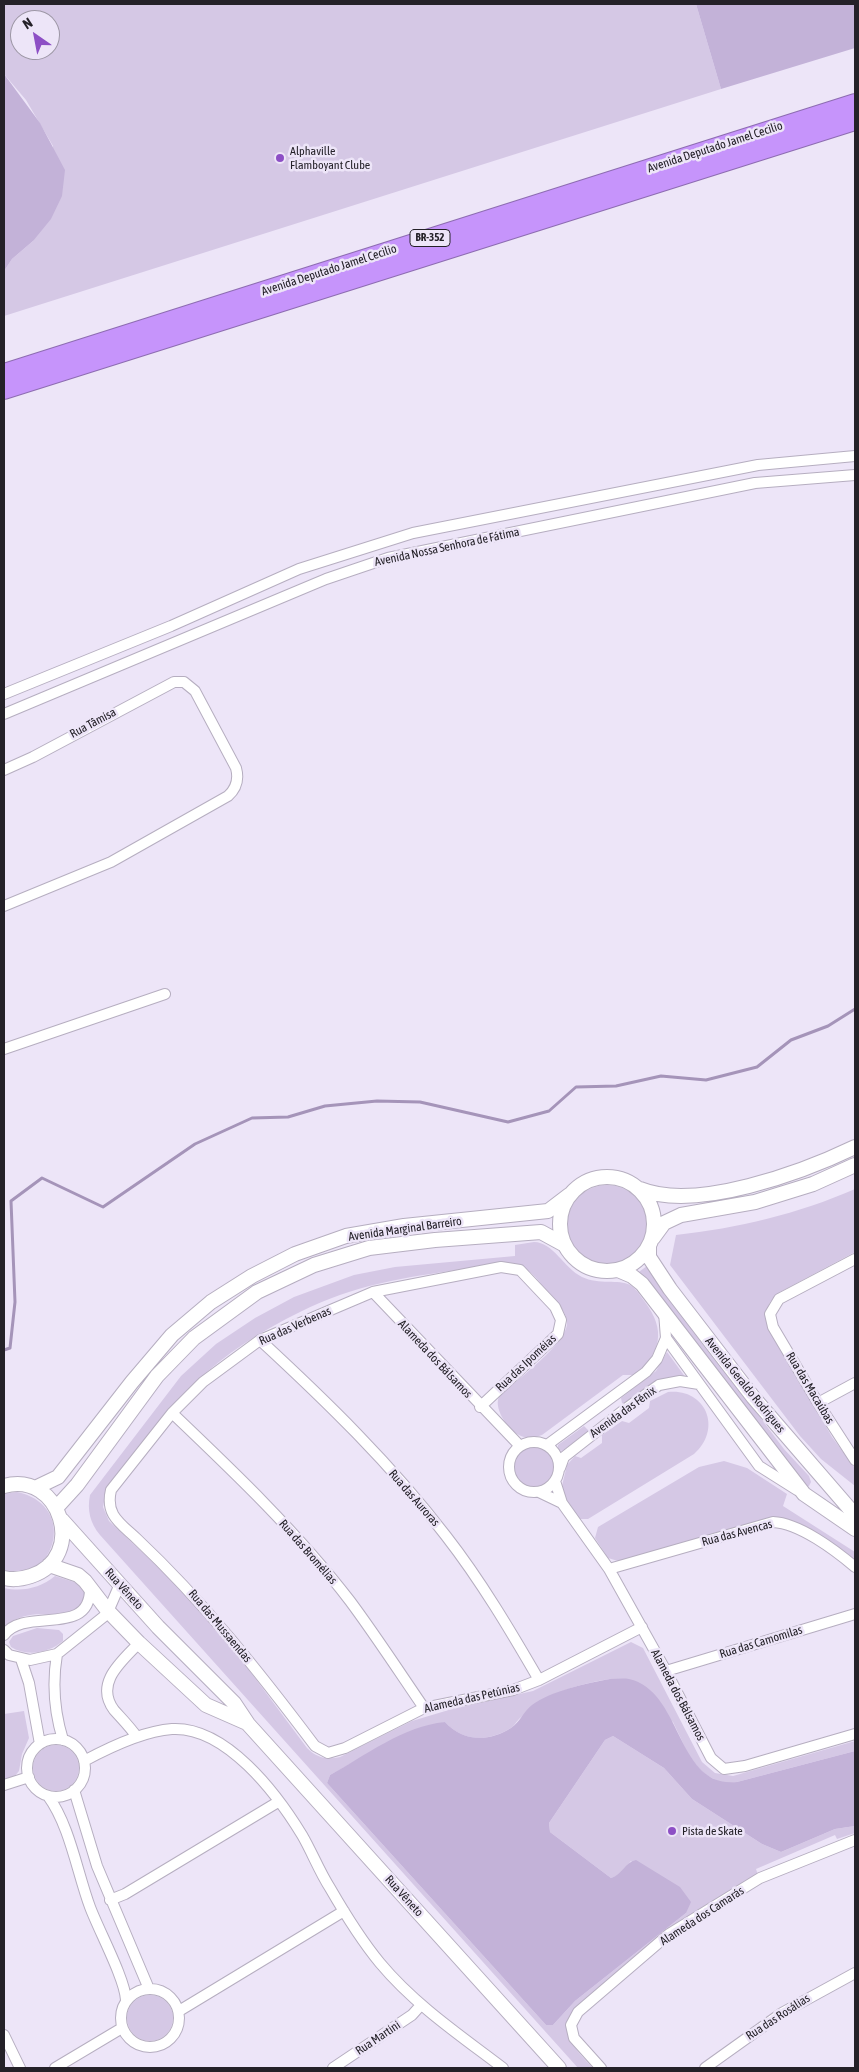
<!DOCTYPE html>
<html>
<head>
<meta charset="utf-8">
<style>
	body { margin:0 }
	#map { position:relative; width:859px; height:2072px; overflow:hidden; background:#ede5f8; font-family:"Asap Condensed",sans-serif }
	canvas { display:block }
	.frame { position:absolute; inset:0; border:5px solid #242128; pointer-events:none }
	.north { position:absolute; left:10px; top:10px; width:50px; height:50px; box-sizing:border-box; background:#ede5f8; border:1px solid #9d97a5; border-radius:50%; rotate:327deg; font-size:14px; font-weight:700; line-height:20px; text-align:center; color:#242128 }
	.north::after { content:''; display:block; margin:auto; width:18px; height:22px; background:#8d4fc5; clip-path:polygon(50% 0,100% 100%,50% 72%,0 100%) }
</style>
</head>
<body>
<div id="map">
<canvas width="859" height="2072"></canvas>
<div class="frame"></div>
<div class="north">N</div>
</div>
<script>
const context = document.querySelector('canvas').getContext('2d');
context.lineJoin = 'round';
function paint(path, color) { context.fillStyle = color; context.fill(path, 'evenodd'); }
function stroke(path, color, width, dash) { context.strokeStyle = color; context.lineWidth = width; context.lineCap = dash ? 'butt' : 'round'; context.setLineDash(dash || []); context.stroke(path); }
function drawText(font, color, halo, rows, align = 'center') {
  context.font = font + ' "Asap Condensed",sans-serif'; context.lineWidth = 5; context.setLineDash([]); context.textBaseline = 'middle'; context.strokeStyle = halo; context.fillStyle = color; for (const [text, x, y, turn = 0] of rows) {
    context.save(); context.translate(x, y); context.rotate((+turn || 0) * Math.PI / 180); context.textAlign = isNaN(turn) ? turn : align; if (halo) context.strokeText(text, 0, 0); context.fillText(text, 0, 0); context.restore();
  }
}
paint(new Path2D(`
	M4 4H696L721 89 4 316V271L12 259 33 241 53 146 26 100 4 74ZM20 20H50V50H20Z
	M567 1225a40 40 0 1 1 80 0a40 40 0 1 1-80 0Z
	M855 1189V1252L780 1292C768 1300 764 1312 768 1326L832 1437 855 1468V1486L821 1459 800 1436 670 1265 676 1235C738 1228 798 1214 855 1189Z
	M534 1242C553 1242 564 1268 582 1277 599 1285 619 1279 630 1285 636 1288 641 1297 645 1302 666 1330 661 1352 636 1375H623L542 1435C534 1438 526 1439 519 1435 507 1429 492 1406 500 1395 516 1381 569 1342 567 1322 566 1311 558 1304 551 1297 541 1284 532 1269 516 1264 499 1260 480 1266 463 1269 403 1278 356 1284 300 1312 263 1330 224 1354 194 1384 163 1416 136 1454 107 1488L103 1507 109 1521 174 1582 229 1643 307 1748C317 1758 327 1760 340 1757L412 1721 452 1709 533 1691 631 1642 643 1648 702 1762 715 1773 733 1776 855 1741V1751L737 1782 724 1784 706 1775 691 1760 673 1722 610 1679C590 1682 568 1687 550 1697 540 1702 528 1711 519 1719 516 1722 514 1726 511 1728 488 1742 463 1742 445 1722L397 1738 330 1775 327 1783 546 2025H553L575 2001 686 1913 631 1861 618 1876 611 1878 550 1832 549 1823 605 1740 613 1736 664 1768 692 1799 762 1844 781 1852 835 1829 855 1826V1833L837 1839 835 1835 756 1869 758 1875 669 1931 577 2008C554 2030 577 2051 593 2068H578L100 1535C90 1523 87 1510 90 1495L181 1376 216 1344 255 1318 294 1297 354 1275 395 1267 515 1256V1245Z
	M647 1266 651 1273 784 1449 809 1476 811 1482 809 1486 806 1487 636 1274Z
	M667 1352 686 1378 626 1404 622 1403 621 1398 656 1371Z
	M668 1392C706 1388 723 1429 694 1454L588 1519H580L564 1498 561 1490 567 1465 575 1456 581 1458 602 1443V1435L622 1421 629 1423 649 1408 650 1401Z
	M584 1426 589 1431 562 1451 558 1449V1445Z
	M514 1467a20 20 0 1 1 40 0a20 20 0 1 1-40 0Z
	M724 1461 747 1468 787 1494 783 1506 855 1552V1563C835 1546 797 1515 770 1519L618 1561 608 1558 595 1538 598 1527 699 1467Z
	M17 1492C79 1505 55 1586 4 1570V1494Z
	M55 1576 80 1584 86 1592 83 1607C76 1609 67 1615 60 1615 37 1614 25 1612 4 1626V1588C23 1592 40 1588 55 1576Z
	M37 1628 59 1630 63 1634V1641C49 1653 26 1657 11 1647L9 1642 13 1636Z
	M24 1711 29 1738 22 1754 19 1771 14 1777 4 1781V1714Z
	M33 1768a23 23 0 1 1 46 0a23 23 0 1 1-46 0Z
	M127 2018a23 23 0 1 1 46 0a23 23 0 1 1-46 0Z`), '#d5c8e5');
paint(new Path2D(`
	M696 4H855V48L721 89Z
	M4 74 40 123 65 170 62 196 51 219 33 241 12 259 4 271Z
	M610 1679C616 1679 623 1678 629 1679 683 1691 676 1789 737 1782L855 1751V1826L835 1829 781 1852 762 1844 692 1799 664 1768 613 1736 605 1740 549 1823 550 1832 611 1878C622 1875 625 1862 636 1860L680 1887 691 1902 686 1913 575 2001 553 2025H546L327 1783 330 1775C365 1756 403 1726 445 1722 463 1742 489 1742 511 1728 520 1722 524 1711 532 1705 551 1691 587 1683 610 1679Z`), '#c3b2d8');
stroke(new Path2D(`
	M4 1350 10 1348 15 1302 11 1201 42 1178 103 1207 195 1144 252 1118 288 1117 325 1106 377 1101 420 1102 508 1122 549 1111 576 1087 616 1086 661 1076 706 1080 757 1067 791 1040 828 1026 855 1009`), '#a594b9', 3);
const street = new Path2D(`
	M4 694 171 626 299 569 413 533 758 465 855 456
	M4 714 326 579 388 558 755 483 855 475
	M4 770 33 757 174 682H184L195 691 236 768C239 779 237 788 228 796L111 862 4 906
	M4 1049 165 994
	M855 1259 779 1299 770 1314 773 1327 818 1403 855 1460
	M373 1292 520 1446
	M664 1312 666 1338 759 1466 797 1490
	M260 1340C326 1401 391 1464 446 1536 481 1581 510 1630 539 1680
	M818 1403 855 1383
	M480 1407 558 1334 561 1320 555 1307 520 1270 501 1267 373 1292 260 1340 203 1382 172 1413 111 1490C105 1515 120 1523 137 1539 204 1602 260 1673 315 1746L328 1753 345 1748 424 1708 513 1690 539 1680 642 1627
	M172 1413C235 1473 297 1532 350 1601 376 1636 400 1673 424 1708
	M509 1467a25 25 0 1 1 50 0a25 25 0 1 1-50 0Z
	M547 1445 646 1372 657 1359 666 1338
	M560 1468 564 1457 624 1410 659 1385 680 1381 699 1384
	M555 1481 562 1503 609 1569 666 1671 711 1758 724 1769 745 1766 855 1734
	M539 1492 562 1503
	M609 1569 773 1522C799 1523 835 1550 855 1567
	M4 1635C25 1606 90 1638 90 1589
	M4 1650 9 1655 30 1660 57 1654 107 1614 120 1584
	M57 1654C52 1684 54 1711 63 1740
	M21 1659 29 1683 40 1744
	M666 1671 855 1614
	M137 1737C130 1727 122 1719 114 1710 94 1683 122 1661 139 1643
	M27 1768a29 29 0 1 1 58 0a29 29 0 1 1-58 0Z
	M84 1761C110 1747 143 1731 172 1729 226 1726 277 1794 302 1835 312 1852 319 1871 330 1888 345 1914 361 1940 380 1963 415 2005 461 2036 503 2068
	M4 1785 29 1777
	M74 1790 97 1866 149 1989
	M48 1796C70 1826 77 1872 90 1907 99 1931 125 1979 126 2000
	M110 1900 125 1894 278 1802
	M121 2018a29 29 0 1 1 58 0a29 29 0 1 1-58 0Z
	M179 2011 344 1911
	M4 2035 20 2068
	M55 2068 122 2028
	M333 2068 412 2015 421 2005
	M601 2068 574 2038 571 2025 578 2012 669 1934 760 1878 855 1840
	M705 2068 782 2013 855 1973`);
const secondary = new Path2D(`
	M560 1224a47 47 0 1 1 94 0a47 47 0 1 1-94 0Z
	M640 1189C696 1212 803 1172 855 1147
	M653 1238 664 1223 681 1215 755 1202 813 1184 855 1165
	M649 1246V1257L670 1289 753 1397 855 1515
	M618 1270 632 1276 642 1284 804 1494 855 1529
	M4 1486C60 1470 88 1557 31 1576 22 1579 12 1580 4 1578
	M35 1488 58 1477 132 1382 172 1335 211 1302 252 1276 295 1254 346 1236 404 1226 548 1211 569 1195
	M56 1508 77 1485 157 1376 194 1338 257 1292 314 1265 369 1248 435 1240 541 1232 563 1244
	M62 1520 158 1627 234 1703 248 1724 559 2068
	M49 1565 78 1575 85 1581 108 1611 139 1643 206 1705 247 1723`);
const highway = new Path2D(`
	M4 373 855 103
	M4 390 855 121`);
stroke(street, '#b6aec0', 12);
stroke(secondary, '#b6aec0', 16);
stroke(highway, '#8d6cb1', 20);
stroke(street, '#fff', 10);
stroke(secondary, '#fff', 14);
stroke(highway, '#c694fb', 18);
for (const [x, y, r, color] of [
	[280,158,5,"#8d4fc5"],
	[672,1831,5,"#8d4fc5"]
]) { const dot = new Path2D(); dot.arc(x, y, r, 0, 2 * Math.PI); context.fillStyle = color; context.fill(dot); stroke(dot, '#ede5f8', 2); }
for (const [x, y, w] of [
	[430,238,40]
]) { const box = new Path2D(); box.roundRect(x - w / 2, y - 8.5, w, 17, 4); context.fillStyle = '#ede5f8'; context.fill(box); stroke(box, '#242128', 1); }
drawText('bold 11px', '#242128', null, [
	["BR-352",430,238]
]);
drawText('12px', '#242128', '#ede5f8', [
	["Avenida Deputado Jamel Cecilio",715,147,-18],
	["Avenida Deputado Jamel Cecilio",329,270,-18],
	["Avenida Nossa Senhora de Fátima",447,547,-12],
	["Rua Tâmisa",93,723,-28],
	["Avenida Marginal Barreiro",405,1229,-8],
	["Rua das Verbenas",295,1326,-24],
	["Alameda dos Bálsamos",435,1359,47],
	["Rua das Ipoméias",526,1363,-43],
	["Avenida Geraldo Rodrigues",745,1385,51],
	["Rua das Macaúbas",810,1388,59],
	["Avenida das Fênix",623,1412,-36],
	["Rua das Auroras",414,1498,49],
	["Rua das Avencas",737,1533,-15],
	["Rua das Bromélias",308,1552,49],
	["Rua Vêneto",124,1589,48],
	["Rua das Mussaendas",220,1626,50],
	["Rua das Camomilas",761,1642,-17],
	["Alameda dos Bálsamos",678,1695,62],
	["Alameda das Petúnias",472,1698,-13],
	["Rua Vêneto",404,1896,48],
	["Alameda dos Camarás",702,1916,-33],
	["Rua das Rosálias",778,2017,-33],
	["Rua Martini",378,2038,-34]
]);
drawText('12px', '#242128', '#ede5f8', [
	["Alphaville",290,151],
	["Flamboyant Clube",290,165],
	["Pista de Skate",682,1831]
], 'left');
</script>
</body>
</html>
